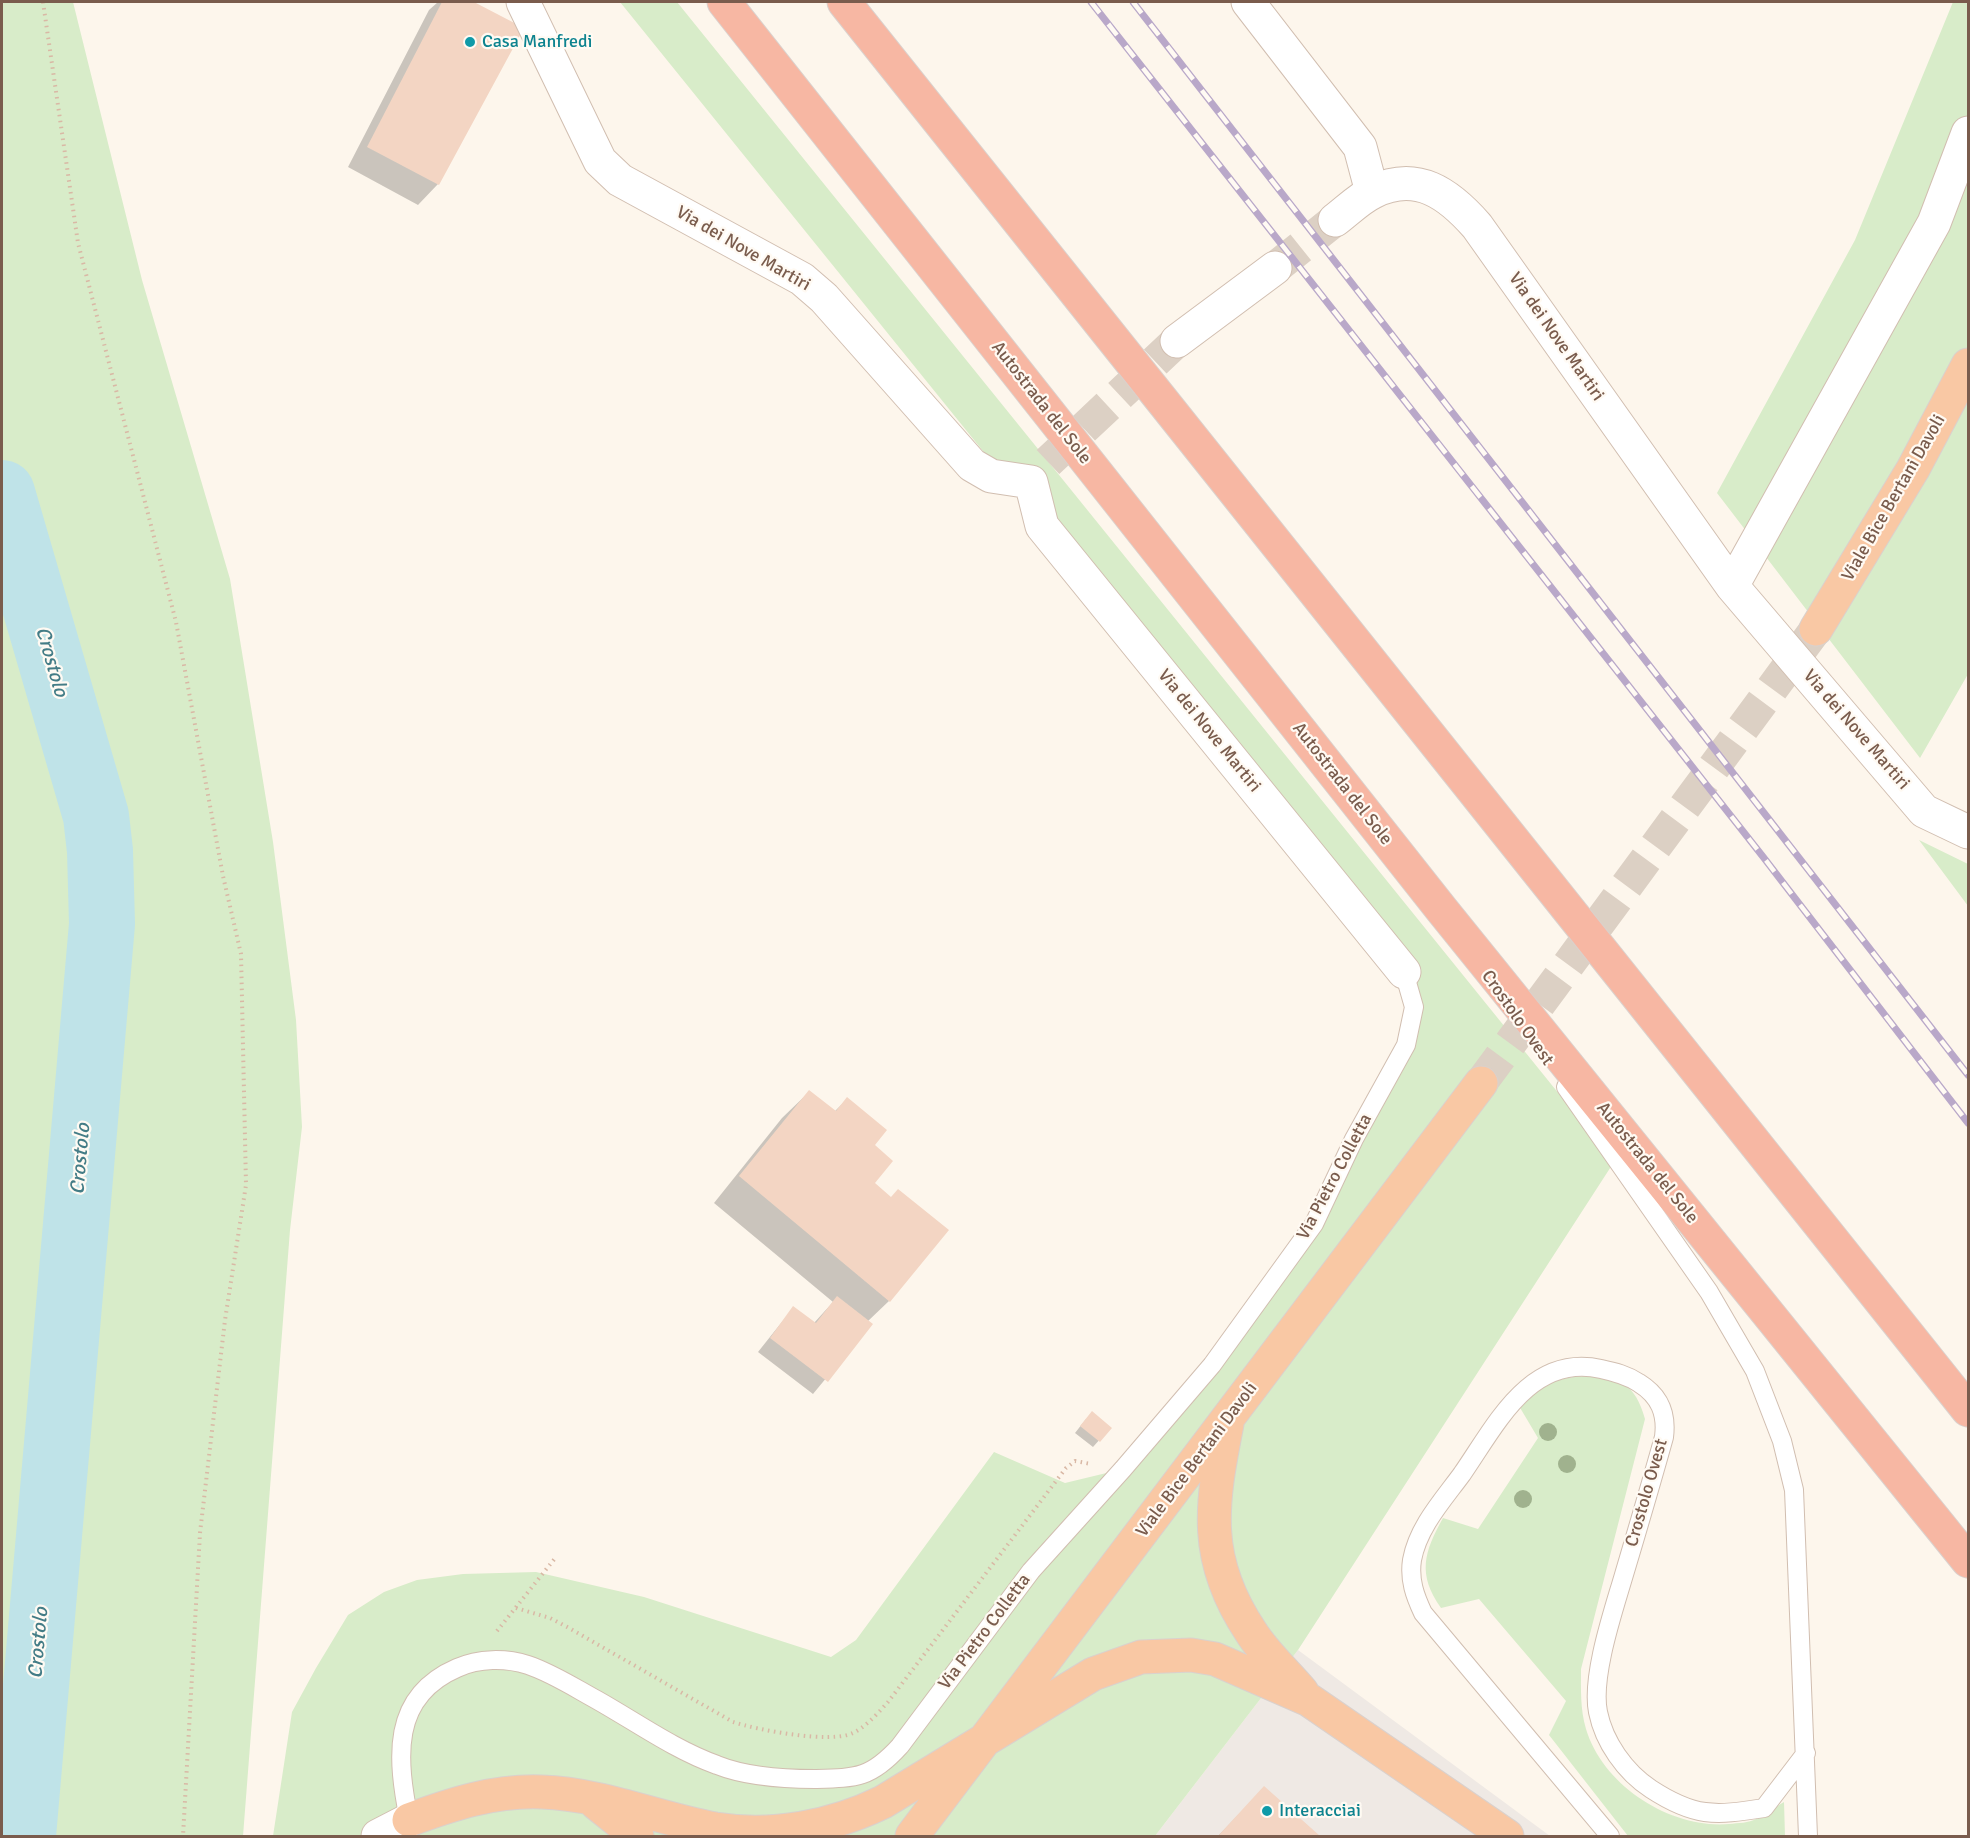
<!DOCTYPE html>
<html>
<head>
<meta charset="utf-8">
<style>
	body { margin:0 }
	#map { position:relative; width:1970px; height:1838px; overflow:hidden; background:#fdf6ec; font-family:Signika,sans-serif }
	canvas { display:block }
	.frame { position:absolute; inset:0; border:3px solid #7a5c4d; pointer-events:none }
</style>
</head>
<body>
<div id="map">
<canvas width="1970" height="1838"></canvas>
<div class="frame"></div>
</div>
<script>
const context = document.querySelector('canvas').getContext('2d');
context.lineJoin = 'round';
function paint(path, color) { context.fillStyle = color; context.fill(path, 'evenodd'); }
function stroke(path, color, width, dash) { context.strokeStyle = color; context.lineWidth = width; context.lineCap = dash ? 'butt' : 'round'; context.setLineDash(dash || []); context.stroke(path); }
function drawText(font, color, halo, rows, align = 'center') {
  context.font = font + ' Signika,sans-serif'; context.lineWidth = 4.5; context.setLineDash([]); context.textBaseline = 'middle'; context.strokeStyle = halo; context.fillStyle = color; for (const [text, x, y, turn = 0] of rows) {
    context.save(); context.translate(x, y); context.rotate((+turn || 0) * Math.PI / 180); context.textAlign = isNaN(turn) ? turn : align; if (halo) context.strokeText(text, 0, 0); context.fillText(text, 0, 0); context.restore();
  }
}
paint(new Path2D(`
	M1298 1650 1550 1836H1155Z`), '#efe9e4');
paint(new Path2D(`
	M2 2H73L142 280 230 579 273 842 296 1020 302 1127 290 1230 243 1836H2Z
	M620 2H677L1614 1162 1298 1650 1155 1836H273L292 1712 316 1668 348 1615 384 1592 417 1580 463 1574 536 1572 644 1597 831 1657 856 1640 994 1452 1065 1483 1123 1469 1314 1224 1406 1045 1404 972Z
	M1953 2H1968V674L1920 758 1717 493 1855 240Z
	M1919 840 1968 864V906Z
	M1585 1376C1621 1379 1635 1383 1645 1419L1581 1669C1581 1689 1580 1709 1586 1729 1603 1786 1671 1829 1729 1824 1738 1823 1749 1823 1756 1819 1766 1815 1775 1807 1784 1802L1785 1836H1628L1549 1735 1566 1701 1479 1599 1441 1608C1417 1574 1424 1552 1443 1518L1478 1529 1538 1438 1519 1406C1543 1386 1553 1378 1585 1376Z`), '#d8ecc9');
paint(new Path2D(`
	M438 2H471L522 28 438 184 418 205 348 167 429 10Z
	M809 1092 834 1112 847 1099 873 1146V1184L889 1301 867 1322 870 1325 813 1394 758 1352 793 1308 814 1323 833 1302 714 1203 782 1118Z
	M1086 1419 1110 1428 1093 1447 1075 1433Z
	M1264 1788 1318 1836H1218Z`), '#0003');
stroke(new Path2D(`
	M2 493 96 816 100 851 102 924 23 1836`), '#bfe3e8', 66);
paint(new Path2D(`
	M442 2H474L524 28 439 185 367 147Z
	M809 1090 836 1111 847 1097 887 1130 875 1145 893 1161 875 1183 891 1197 898 1189 949 1230 890 1302 739 1176Z
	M837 1296 873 1324 828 1382 770 1338 793 1306 816 1323Z
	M1092 1411 1112 1428 1100 1442 1080 1426Z
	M1264 1786 1320 1836H1218Z`), '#f3d5c3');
stroke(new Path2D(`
	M1275 268 1335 220
	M1048 462 1177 341`), '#dcd0c4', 33, [33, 16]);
stroke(new Path2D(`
	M1481 1083 1816 629`), '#dcd0c4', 33, [33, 16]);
const service = new Path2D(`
	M1566 1087 1709 1292 1755 1371 1782 1441 1794 1490 1808 1836
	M409 1820C397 1759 390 1697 457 1668 479 1658 506 1658 528 1665 552 1673 575 1688 597 1700 636 1722 675 1750 717 1765 747 1777 783 1779 815 1779 857 1778 871 1778 900 1746L1031 1571 1123 1469 1212 1365 1314 1224 1354 1139 1406 1045 1414 1007 1404 972
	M1610 1836 1423 1613C1415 1596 1409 1580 1412 1560 1418 1527 1443 1500 1462 1474 1496 1425 1530 1353 1601 1369 1615 1372 1627 1375 1639 1383 1660 1396 1667 1414 1664 1437 1651 1484 1637 1531 1623 1578 1613 1612 1591 1677 1598 1712 1604 1742 1625 1772 1651 1789 1694 1817 1714 1816 1764 1808L1806 1753`);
const minor = new Path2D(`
	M523 2 600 161 620 180 802 279 824 298 972 465 991 476 1031 482
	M1248 2 1360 147 1372 192
	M1335 220C1347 211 1360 198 1373 192 1417 170 1449 194 1477 226L1732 586 1924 811 1968 832
	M1177 341 1275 268
	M1031 482 1042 526 1404 972
	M1732 586 1934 223 1968 133
	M378 1836 409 1820`);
const trunk = new Path2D(`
	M1816 629 1913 469 1968 365
	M1227 1424C1211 1505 1202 1559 1251 1632 1264 1653 1285 1672 1302 1692
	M596 1803 637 1836
	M409 1820C452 1804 495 1790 542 1792 601 1794 657 1818 715 1829 772 1838 832 1827 883 1802L1093 1674 1141 1657 1191 1655 1215 1659 1309 1700 1507 1836
	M912 1836 1481 1083`);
const motorway = new Path2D(`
	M724 2 1442 910 1968 1561
	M844 2 1968 1410`);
stroke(service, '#d1beb0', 20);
stroke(minor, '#d1beb0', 35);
stroke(trunk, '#dad1cd', 35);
stroke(motorway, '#dad1cd', 35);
stroke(new Path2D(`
	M43 2 78 243 176 622 223 876 241 954 246 1185 225 1320 200 1533 183 1836
	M516 1608 550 1618 569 1628 733 1722C758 1730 830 1744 853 1733 867 1726 878 1713 888 1702L1066 1468 1075 1461 1091 1464
	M497 1631 556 1557`), '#d9b8a5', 4, [1.5, 4.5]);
stroke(service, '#fff', 18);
stroke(minor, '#fff', 33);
stroke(trunk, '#f9c8a4', 33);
stroke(motorway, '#f7b7a3', 33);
const rail = new Path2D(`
	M1091 2 1764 858 1968 1123
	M1133 2 1968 1075`);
stroke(rail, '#b9a8c9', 7);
stroke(rail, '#fffaf3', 4.5, [14]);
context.fillStyle = '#a0b28e';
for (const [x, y] of [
	[1548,1432],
	[1567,1464],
	[1523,1499]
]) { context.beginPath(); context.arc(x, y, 9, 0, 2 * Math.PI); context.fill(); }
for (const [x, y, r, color] of [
	[470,42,6,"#0f9aa8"],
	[1267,1811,6,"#0f9aa8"]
]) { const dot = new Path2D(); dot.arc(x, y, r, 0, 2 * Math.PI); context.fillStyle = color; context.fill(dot); stroke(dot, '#fffaf3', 2); }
drawText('18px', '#0d838f', '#fffaf3', [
	["Casa Manfredi",482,42],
	["Interacciai",1279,1811]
], 'left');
drawText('18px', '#7a5c4d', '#fffaf3', [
	["Via dei Nove Martiri",743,249,30],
	["Via dei Nove Martiri",1556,337,55],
	["Autostrada del Sole",1041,403,52],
	["Viale Bice Bertani Davoli",1894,498,-60],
	["Via dei Nove Martiri",1856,730,49],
	["Via dei Nove Martiri",1209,731,51],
	["Autostrada del Sole",1342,784,52],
	["Crostolo Ovest",1517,1018,55],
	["Autostrada del Sole",1647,1163,51],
	["Via Pietro Colletta",1335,1177,-62],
	["Viale Bice Bertani Davoli",1197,1460,-53],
	["Crostolo Ovest",1647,1493,-74],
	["Via Pietro Colletta",985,1632,-53]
]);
drawText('italic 20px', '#437c86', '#fffaf3', [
	["Crostolo",51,662,74],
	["Crostolo",81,1159,-85],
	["Crostolo",39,1643,-85]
]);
</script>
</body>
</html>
